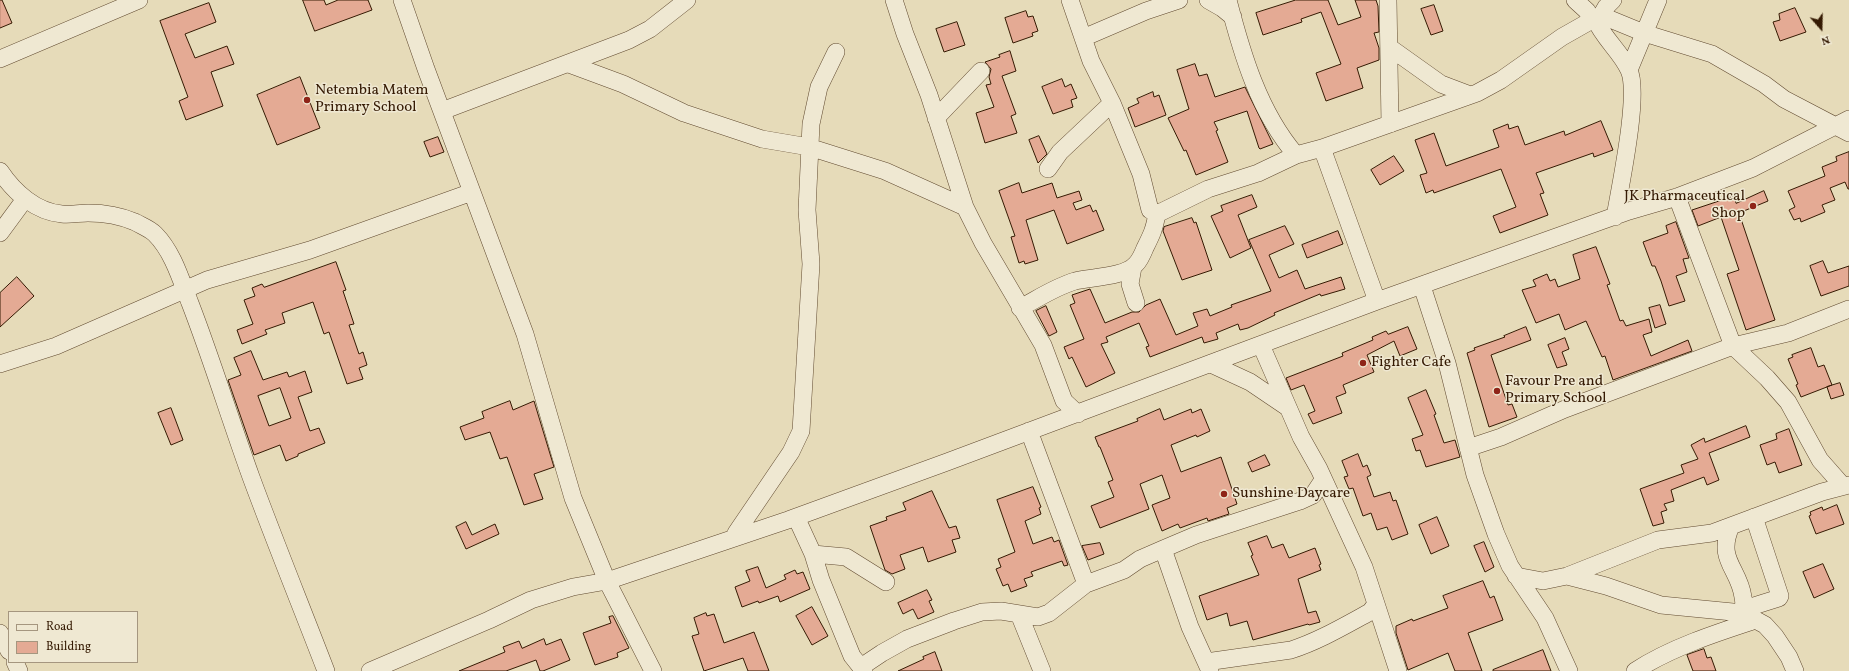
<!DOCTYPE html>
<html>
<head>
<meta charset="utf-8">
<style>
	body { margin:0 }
	#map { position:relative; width:1849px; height:671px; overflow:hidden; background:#e6dbb9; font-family:Vollkorn,serif }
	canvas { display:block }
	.legend { position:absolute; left:8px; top:611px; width:130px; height:52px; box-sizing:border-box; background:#efe8d2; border:1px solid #a5967f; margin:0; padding:5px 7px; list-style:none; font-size:12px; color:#351a03 }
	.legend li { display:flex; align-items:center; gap:8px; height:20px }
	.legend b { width:20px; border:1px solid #a5967f }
	.north { position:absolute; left:1801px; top:8px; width:40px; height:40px; -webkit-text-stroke:3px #efe8d2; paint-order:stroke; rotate:160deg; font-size:11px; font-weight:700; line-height:16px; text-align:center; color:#351a03 }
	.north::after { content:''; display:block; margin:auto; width:14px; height:18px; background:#351a03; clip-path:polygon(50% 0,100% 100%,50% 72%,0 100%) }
</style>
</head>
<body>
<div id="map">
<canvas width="1849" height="671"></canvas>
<ul class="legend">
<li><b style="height:5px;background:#efe8d2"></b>Road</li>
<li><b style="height:11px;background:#e4aa94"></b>Building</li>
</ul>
<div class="north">N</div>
</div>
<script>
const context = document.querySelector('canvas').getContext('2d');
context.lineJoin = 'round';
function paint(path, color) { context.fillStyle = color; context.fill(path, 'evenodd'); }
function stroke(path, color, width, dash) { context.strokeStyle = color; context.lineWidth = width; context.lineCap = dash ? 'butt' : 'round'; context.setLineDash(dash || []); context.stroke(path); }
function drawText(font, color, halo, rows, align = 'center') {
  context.font = font + ' Vollkorn,serif'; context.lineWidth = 3; context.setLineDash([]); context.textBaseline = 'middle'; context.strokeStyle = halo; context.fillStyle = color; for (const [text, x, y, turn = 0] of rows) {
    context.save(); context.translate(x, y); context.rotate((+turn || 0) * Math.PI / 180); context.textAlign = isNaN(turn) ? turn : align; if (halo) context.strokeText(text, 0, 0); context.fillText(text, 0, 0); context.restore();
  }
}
const building = new Path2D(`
	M0 0H2L12 23 0 28Z
	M303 0H324L326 5 338 0H368L372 10 315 31Z
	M1296 0H1328L1338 25 1361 17 1355 0H1376L1378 6 1379 32 1374 33 1379 48V60L1357 68 1363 88 1326 101 1316 73 1341 64 1321 12 1301 19 1302 22 1263 35 1256 13Z
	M209 3 216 22 185 34 195 58 227 46 234 64 211 72 223 106 186 120 179 101 188 97 160 21Z
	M1434 5 1443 31 1431 35 1421 9Z
	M1795 8 1806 32 1780 41 1773 22 1780 20 1779 14Z
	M1026 11 1028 17 1033 16 1038 31 1032 33 1033 36 1013 43 1005 18Z
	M957 22 965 45 944 52 936 29Z
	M1010 51 1016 71 1002 76 1016 114 1011 116 1017 133 985 143 976 113 994 107 986 85 991 84 989 77 991 69 985 62 1000 57 999 55Z
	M1195 64 1199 76 1207 74 1215 97 1245 87 1273 144 1260 149 1259 148 1247 111 1214 122 1218 130 1216 131 1228 162 1196 175 1186 150 1184 151 1168 118 1189 109 1177 70Z
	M300 77 320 128 277 145 257 95Z
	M1062 79 1065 87 1071 84 1077 98 1071 100 1073 107 1053 114 1042 87Z
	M1153 92 1154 97 1159 95 1166 115 1135 127 1128 108 1139 103 1137 99Z
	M1601 121 1613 150 1594 157 1593 153 1536 173 1544 193 1540 194 1548 215 1500 233 1493 216 1516 207 1501 169 1434 193 1433 190 1426 193 1420 175 1427 173 1415 140 1434 133 1446 166 1499 147 1493 130 1508 124 1509 129 1518 126 1525 145 1564 131 1565 135Z
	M1039 136 1047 154 1038 163 1029 140Z
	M438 137 444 152 430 157 424 142Z
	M1849 152V189H1848L1845 182 1830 188 1835 200 1822 205 1825 212 1801 222 1800 218 1794 220 1789 210 1795 207 1788 191 1825 176 1822 167 1837 161 1836 157Z
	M1394 156 1404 171 1380 185 1371 170Z
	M1019 183 1022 193 1052 183 1057 198 1079 191 1082 200 1073 203 1076 210 1090 205 1093 212 1096 210 1104 230 1067 244 1054 210 1026 220 1038 260 1025 264 1024 261 1019 263 1011 237 1015 236 999 191Z
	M1764 191 1768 201 1739 213 1775 320 1746 330 1727 274 1739 270 1721 217 1698 226 1692 210 1734 196 1736 203Z
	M1252 195 1257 207 1238 215 1251 248 1230 258 1211 216 1223 211 1221 206Z
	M1192 218 1194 223 1196 222 1212 270 1182 280 1163 231 1164 227Z
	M1676 222 1689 258 1683 259 1687 272 1676 276 1685 301 1669 306 1661 281 1655 266H1652L1643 242 1668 233 1666 226Z
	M1285 226 1294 244 1269 255 1279 278 1297 270 1305 289 1341 277 1345 289 1321 296 1320 294 1274 313 1275 315 1248 328 1240 330 1238 324 1216 333 1218 339 1204 343 1202 337 1150 357 1146 347 1149 346 1139 323 1106 337 1108 342 1101 344 1115 373 1086 387 1072 357 1069 359 1064 347 1084 339 1070 305 1075 303 1072 295 1090 289 1105 323 1132 312H1139L1146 305 1160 299 1176 335 1198 326 1193 313 1207 309 1210 316 1232 307 1231 305 1271 291 1249 240Z
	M1338 231 1343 244 1307 258 1302 245Z
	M1596 247 1610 284 1607 285 1620 321 1623 320 1626 326 1649 319 1652 332 1643 335 1651 356 1688 340 1692 351 1613 380 1605 356 1602 357 1586 321 1565 330 1559 314 1536 323 1522 290 1536 286 1533 280 1547 274 1550 281 1555 279 1558 287 1580 279 1573 255Z
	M1823 261 1828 273 1849 266V286L1821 296 1810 266Z
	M336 262 346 290 343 291 354 324 349 325 359 354 363 352 367 365 359 368 363 379 347 384 329 332 324 334 313 302 282 313 285 323 265 330 267 334 242 344 237 330 253 324 244 300 255 296 252 288 262 284 264 287Z
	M17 277 34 296 0 327V293Z
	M1660 305 1666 324 1655 328 1649 308Z
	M1046 306 1057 332 1049 336 1036 311Z
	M1408 327 1417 349 1400 356 1394 341 1367 355 1374 372 1343 385 1346 393 1336 397 1342 413 1313 424 1308 414 1315 411 1304 385 1291 390 1286 378 1343 356 1342 353 1373 340 1372 337 1386 331 1388 334Z
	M1526 327 1531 340 1491 355 1508 405 1512 404 1517 417 1489 427 1467 353 1475 350 1474 348 1505 337 1504 336Z
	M1565 338 1569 349 1562 352 1567 365 1557 368 1548 345Z
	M1811 348 1818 367 1824 365 1832 385 1801 397 1796 385 1798 384 1788 359 1793 357 1792 355Z
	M251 351 263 380 287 372 289 377 305 371 312 392 298 397 310 431 319 428 325 443 298 454V456L286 461 280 445 254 455 228 380 241 375 234 358ZM280 388 291 418 269 426 258 396Z
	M1840 383 1844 395 1831 399 1827 387Z
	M1426 390 1436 414 1434 415 1444 443 1455 440 1460 457 1426 467 1420 450 1416 451 1412 439 1423 435 1408 398Z
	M510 401 513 410 534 401 554 467 534 474 543 499 524 505 507 457 500 459 490 432 465 440 460 427 484 418 482 412Z
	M171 408 183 440 171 445 158 413Z
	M1160 409 1164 420 1191 409 1192 413 1201 409 1210 431 1197 437 1196 435 1171 445 1181 472 1221 457 1237 504 1227 508 1229 514 1208 521 1207 518 1180 528 1178 524 1162 531 1152 505 1170 498 1162 475 1140 484 1149 509 1100 528 1091 506 1114 497 1108 482 1113 480 1100 447H1099L1095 437 1138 421 1137 419Z
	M1746 426 1750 437 1709 453 1719 480 1707 485 1704 477 1671 490 1674 501 1664 504 1667 510 1661 512 1664 523 1653 526 1640 489 1684 473 1681 465 1698 459 1691 445 1704 438 1705 442Z
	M1789 429 1802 465 1779 473 1775 462 1767 465 1760 445 1777 439 1776 434Z
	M1358 454 1363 467 1367 465 1371 475 1367 477 1374 497 1390 492 1393 501 1396 500 1408 534 1392 540 1387 527 1377 530 1371 513 1363 516 1353 488 1349 489 1344 477 1348 476 1342 461Z
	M1265 455 1270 465 1252 472 1248 463Z
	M1033 487 1041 507 1039 508 1041 514 1025 521 1033 544 1052 537 1054 542 1059 540 1068 565 1064 566 1062 561 1031 572 1033 576 1024 579 1027 586 1011 592 1008 584 1003 586 996 569 1001 567 998 559 1015 552 997 500Z
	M932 491 949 528 956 526 960 538 952 540 956 552 928 562 923 547 900 555 905 569 892 574 885 570 870 526 887 520 886 517 906 510 903 503Z
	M1837 505 1844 524 1816 534 1809 516 1811 515 1810 512 1822 507 1823 510Z
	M1437 517 1449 546 1431 554 1419 525Z
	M466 522 472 535 495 524 499 534 466 549 456 527Z
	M1267 536 1272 548 1283 544 1289 558 1315 548 1321 564 1319 565 1321 570 1298 579 1308 613 1316 611 1320 622 1309 625 1308 624 1253 640 1247 621 1230 626 1227 613 1207 620 1199 596 1259 575 1251 556 1253 555 1248 543Z
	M1484 542 1494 567 1485 572 1474 546Z
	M1100 543 1104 554 1088 560 1082 546Z
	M1823 564 1834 589 1814 598 1803 572Z
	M758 567 766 588 786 579 784 575 795 570 797 574 803 572 810 589 780 602 778 596 759 603 758 601 742 607 735 587 750 581 746 571Z
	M1483 581 1490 598 1494 596 1503 620 1468 633 1482 671H1455L1448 653 1408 670 1396 633V626L1412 619 1413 621 1448 608 1443 596Z
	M927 590 932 600 929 601 934 612 918 619 913 609 903 614 898 603Z
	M812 607 828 636 812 645 796 616Z
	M706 613 707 616 714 614 724 643 754 632 769 671H748L743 658 704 671 692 636 699 634 694 618Z
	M613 616 629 648 617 653 618 657 595 665 583 633 611 623 609 617Z
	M544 639 546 645 561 639 570 660 543 671H540L536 660 506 671H459L505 652 503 647 519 641 522 648Z
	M1704 649 1707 658 1711 657 1716 671H1693L1687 655Z
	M1543 650 1551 671H1493V670Z
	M935 652 942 671H898L924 659 923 657Z`);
paint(building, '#e4aa94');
stroke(building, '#351a03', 1);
const minor = new Path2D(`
	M402 0 426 69 525 334 573 498 607 581 653 671
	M894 0 905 34 929 95 965 207 983 243 1043 345 1064 401 1078 414
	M1070 0 1091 61 1112 103 1141 174 1150 210 1157 214
	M1208 0 1222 8 1233 17
	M1228 0C1242 54 1259 112 1296 155
	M1388 0 1390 124
	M1575 0 1587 11 1592 20
	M1595 19C1603 38 1621 52 1629 70 1640 94 1620 187 1615 217
	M1599 19 1606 7 1613 0
	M1083 38 1146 11 1179 0
	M1389 47 1441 84 1470 95
	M0 59 139 0
	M569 64 623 84 684 113 762 139 809 147 885 171 965 207
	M1629 70 1658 0
	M442 111 629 40 650 29 687 0
	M936 118 981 71
	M1322 148 1377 301
	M1048 169 1060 152 1112 103
	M0 171C14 192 36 212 62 214 70 215 79 213 88 213 104 213 121 216 135 222 142 226 149 228 155 234 173 252 181 280 190 303 212 360 230 419 251 477 275 542 301 606 326 671
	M1677 197 1733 346 1767 378 1788 402 1820 460 1843 486
	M0 233 25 199
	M1133 267 1130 284 1136 303
	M1422 286 1447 363 1475 475 1496 534 1510 566 1545 618 1569 671
	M1020 308C1039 298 1055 287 1075 281 1092 277 1125 277 1136 264 1140 260 1143 253 1145 248 1152 234 1154 230 1157 214L1208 189 1258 173 1296 155 1322 148 1477 93 1501 80 1562 37 1592 20 1605 17 1644 33 1712 54 1764 84 1784 99 1849 133
	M1261 345 1301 437 1319 469 1364 567 1398 671
	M0 364 56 346 207 280 310 250 472 192
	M1211 364 1250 382 1287 407
	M1029 431 1086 584
	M1468 448 1501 437 1565 409 1733 346 1788 333 1849 309
	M796 517 813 554 821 580 852 656 864 671
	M1731 526C1716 560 1739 568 1743 597 1744 602 1744 608 1743 613
	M736 533 791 452 801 431 811 264 807 210 811 124 819 87 836 52
	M1163 549 1190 627 1210 671
	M813 554 846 557 886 582
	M1516 576 1543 581 1567 576 1658 540 1712 533 1822 492 1849 485
	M1567 576 1606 586 1661 605 1743 613 1765 625 1775 636 1789 657 1795 671
	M1744 609 1779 598 1780 596 1754 517
	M1019 614 1042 671
	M0 633 9 651
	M15 662 19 671
	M1206 662 1291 650C1319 641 1344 626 1370 612L1376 604
	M861 667 882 653 907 639 954 621 982 612 1001 611 1038 617 1049 613 1086 584 1124 570 1140 559 1163 549 1196 535 1300 501 1313 495 1323 480
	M370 671 489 620 531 600 573 587 607 581 788 520 947 462 1377 301 1629 211 1677 197 1753 168 1849 119
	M1635 671C1670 648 1716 633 1756 620`);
stroke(minor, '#614a30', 18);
stroke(minor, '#efe8d2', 17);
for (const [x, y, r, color] of [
	[307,100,4,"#8f2418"],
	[1753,206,4,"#8f2418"],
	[1363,363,4,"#8f2418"],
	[1497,391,4,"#8f2418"],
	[1224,494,4,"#8f2418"]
]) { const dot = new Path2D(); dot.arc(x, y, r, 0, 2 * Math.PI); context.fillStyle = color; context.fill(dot); stroke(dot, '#efe8d2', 1.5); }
drawText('15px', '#351a03', '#efe8d2', [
	["Netembia Matem",315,91],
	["Primary School",315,108],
	["JK Pharmaceutical",1745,197,"right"],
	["Shop",1745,214,"right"],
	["Fighter Cafe",1371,363],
	["Favour Pre and",1505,382],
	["Primary School",1505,399],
	["Sunshine Daycare",1232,494]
], 'left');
</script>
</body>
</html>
